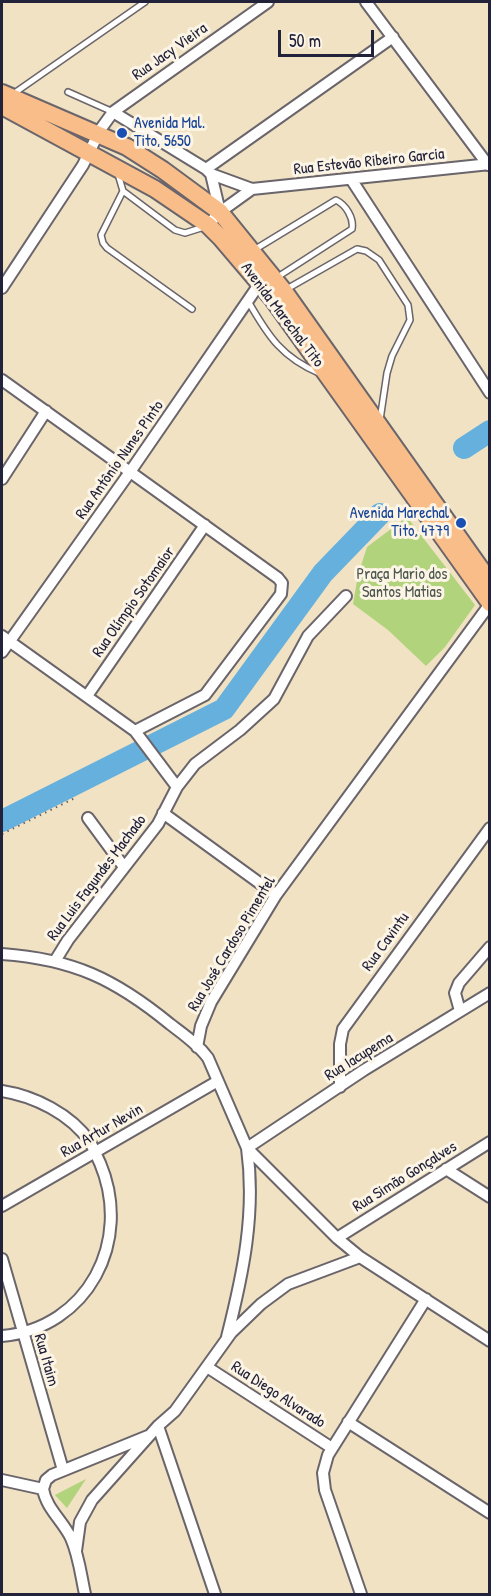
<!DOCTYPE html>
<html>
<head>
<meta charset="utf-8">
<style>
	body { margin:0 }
	#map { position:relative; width:491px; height:1596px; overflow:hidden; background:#f0e2c3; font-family:"Patrick Hand",sans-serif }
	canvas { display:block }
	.frame { position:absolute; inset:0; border:3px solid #22223b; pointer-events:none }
	.scale { position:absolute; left:278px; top:30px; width:96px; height:27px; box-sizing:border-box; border:3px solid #22223b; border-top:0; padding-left:8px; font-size:18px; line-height:21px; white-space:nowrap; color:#22223b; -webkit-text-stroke:4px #fcf5e5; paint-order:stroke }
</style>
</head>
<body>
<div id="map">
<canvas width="491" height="1596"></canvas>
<div class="frame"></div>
<div class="scale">50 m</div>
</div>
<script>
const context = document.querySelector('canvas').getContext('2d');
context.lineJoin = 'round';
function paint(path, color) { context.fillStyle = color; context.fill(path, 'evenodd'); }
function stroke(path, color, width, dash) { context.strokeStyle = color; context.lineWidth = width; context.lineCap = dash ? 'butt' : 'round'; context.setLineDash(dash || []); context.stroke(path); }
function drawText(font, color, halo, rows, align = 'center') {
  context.font = font + ' "Patrick Hand",sans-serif'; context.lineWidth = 6; context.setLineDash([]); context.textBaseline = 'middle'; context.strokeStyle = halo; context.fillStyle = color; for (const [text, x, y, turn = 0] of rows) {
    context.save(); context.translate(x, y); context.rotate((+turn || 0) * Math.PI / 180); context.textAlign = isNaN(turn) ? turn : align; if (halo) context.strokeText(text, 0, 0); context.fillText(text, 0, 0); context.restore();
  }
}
paint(new Path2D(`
	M407 517 475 605 445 647 426 666 388 630 353 604 358 575 367 547Z
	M86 1479 67 1508 55 1495Z`), '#b1d37c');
stroke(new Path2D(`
	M464 448 490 431
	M2 821 224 709 323 573 380 514`), '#66b0de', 22);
const service = new Path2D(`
	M68 92 113 112
	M13 94 145 2
	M118 174 123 191 175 230 185 233 204 227
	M123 191 101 235 103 243 107 248 192 309
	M254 250 336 200C346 205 354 218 352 229L276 278
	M285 290 357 249 366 251 379 260 408 305 410 320 392 356 387 373 380 420
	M248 301C268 336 282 358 321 374`);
const minor = new Path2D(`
	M366 2 488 165
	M113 112 206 169 211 174 220 212
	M206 169 393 37
	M211 174 252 189 490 164
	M351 179 490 393
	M208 225 220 212 252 189
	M2 288 83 165 100 130 113 112 268 2
	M2 380 278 578 282 583 281 594 205 695 135 731
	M2 479 46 411
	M2 636 135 731 177 787
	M2 652 130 472 260 283
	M87 696 205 525
	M163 813 276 895
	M88 818 124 867
	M2 954C73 959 115 979 170 1024 183 1034 198 1044 208 1058L247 1148 337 1238 360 1257 490 1341
	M55 961 68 940 158 824 177 787 195 764 240 730 274 699 308 636 346 596
	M460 1011 455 993 459 983 490 947
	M197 1047 201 1026 211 1002 276 895 490 604
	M340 1087V1044L343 1029 490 828
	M2 1091C34 1096 71 1114 90 1142 94 1149 97 1157 100 1163 133 1241 88 1328 2 1336
	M247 1148 364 1070 490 993
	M446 1169 490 1197
	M2 1206 218 1081
	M337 1238 490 1142
	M2 1259 63 1470
	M227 1337C243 1274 256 1213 247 1148
	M207 1367 332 1448
	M348 1422 490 1513
	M158 1426 215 1594
	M2 1480 43 1489
	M43 1489 46 1480 52 1475 148 1436
	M43 1489C46 1508 63 1521 71 1538 79 1556 81 1576 85 1594
	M76 1551 80 1522 92 1500 158 1426 175 1411 231 1333 261 1304 288 1284 360 1257
	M361 1594 325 1490 323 1473 328 1455 426 1299`);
const primary = new Path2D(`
	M2 93 127 147 163 170 220 212 284 291 490 582
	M2 106 155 189 208 225 221 238 272 298 490 603`);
stroke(service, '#6a656b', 8);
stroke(minor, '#6a656b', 14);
stroke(primary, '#6a656b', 20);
stroke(new Path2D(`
	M2 834 77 797`), '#6a656b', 2, [1.5, 4.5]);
stroke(service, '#fff', 5);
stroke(minor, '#fff', 10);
stroke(primary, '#f8bd89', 16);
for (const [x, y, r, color] of [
	[122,133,6,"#1a4fb4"],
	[461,523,6,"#1a4fb4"]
]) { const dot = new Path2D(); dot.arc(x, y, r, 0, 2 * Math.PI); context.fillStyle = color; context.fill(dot); stroke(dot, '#fcf5e5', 2); }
drawText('16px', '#22223b', '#fcf5e5', [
	["Rua Jacy Vieira",170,52,-35],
	["Rua Estevão Ribeiro Garcia",369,162,-6],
	["Avenida Marechal Tito",282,315,53],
	["Rua Antônio Nunes Pinto",120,460,-55],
	["Rua Olímpio Sotomaior",134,602,-55],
	["Rua Luis Fagundes Machado",97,878,-53],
	["Rua Cavintu",386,942,-54],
	["Rua José Cardoso Pimentel",232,944,-59],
	["Rua Iacupema",359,1057,-32],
	["Rua Artur Nevin",102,1131,-30],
	["Rua Simão Gonçalves",405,1177,-32],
	["Rua Itaim",46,1360,74],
	["Rua Diego Alvarado",278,1395,33]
]);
drawText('16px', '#164399', '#fcf5e5', [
	["Avenida Mal.",134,124],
	["Tito, 5650",134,142],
	["Avenida Marechal",449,514,"right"],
	["Tito, 4779",449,532,"right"]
], 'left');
drawText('16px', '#4d574e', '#fcf5e5', [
	["Praça Mario dos",402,575],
	["Santos Matias",402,593]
]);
</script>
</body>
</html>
